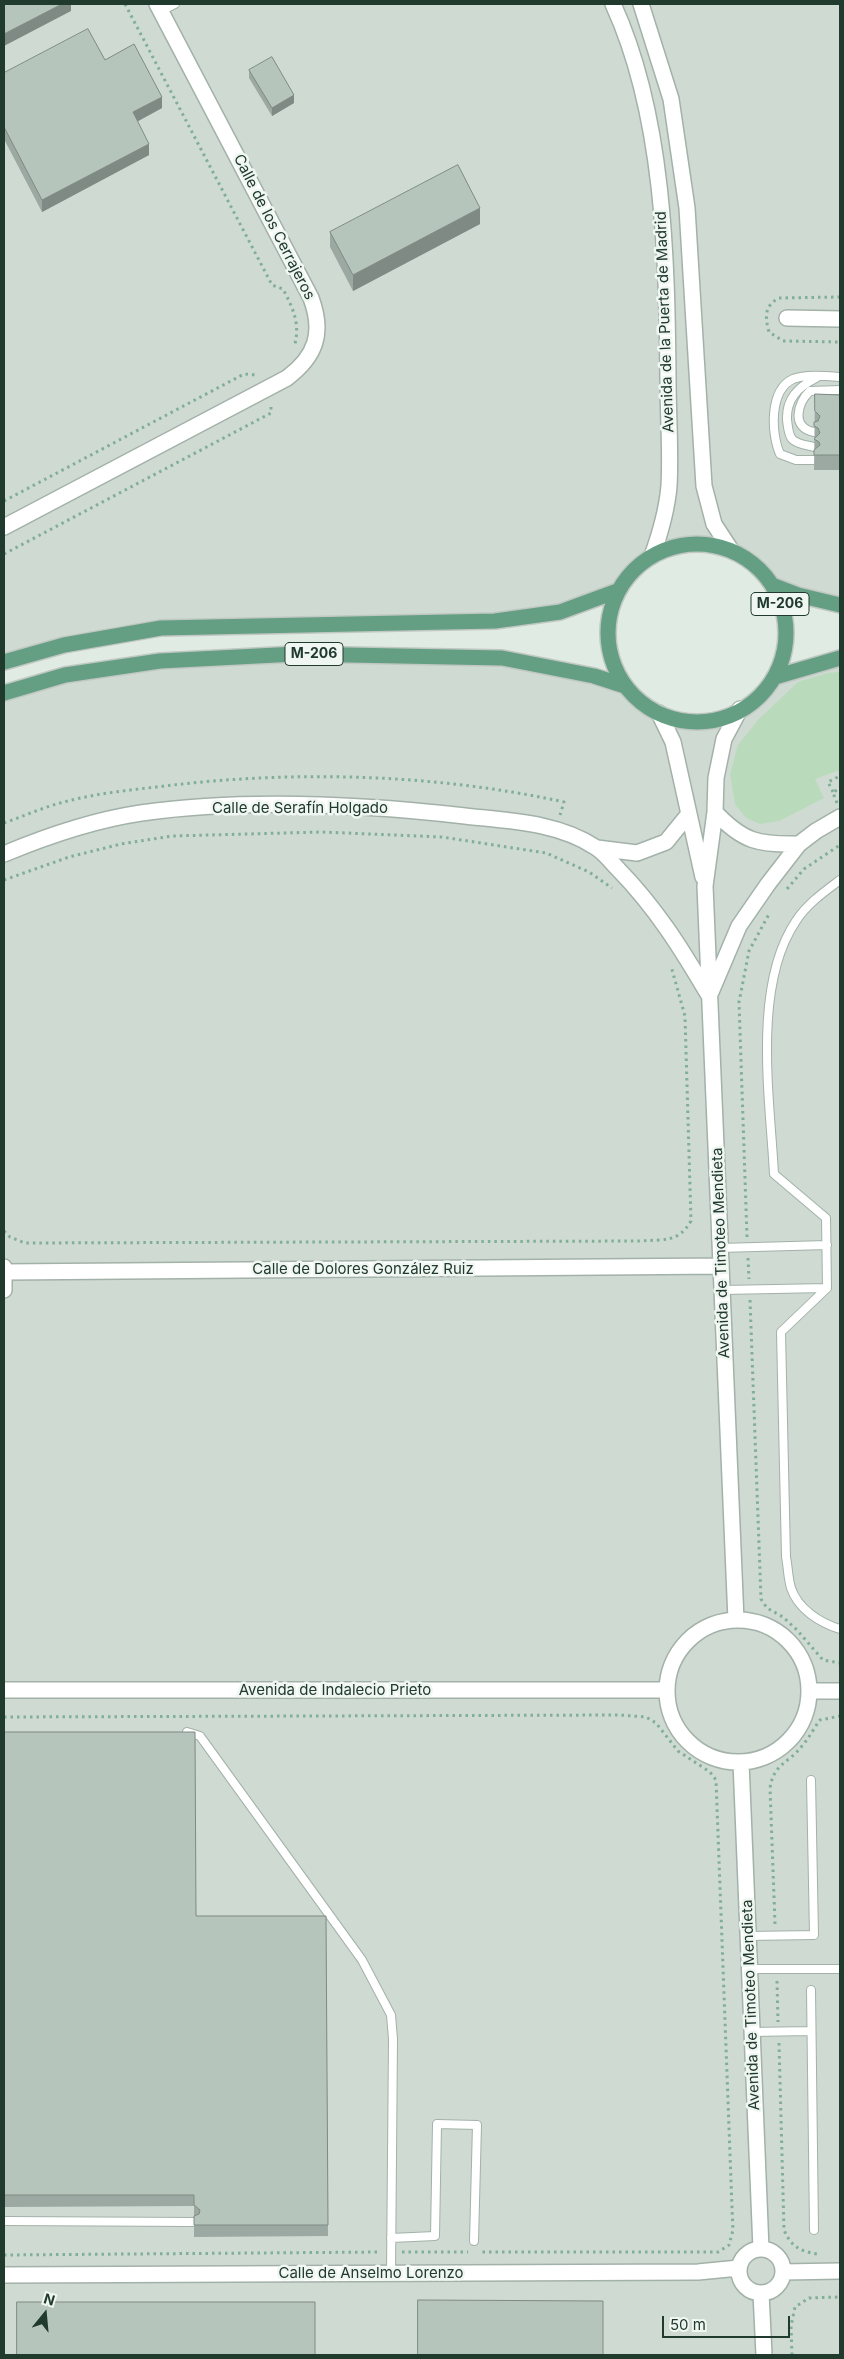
<!DOCTYPE html>
<html>
<head>
<meta charset="utf-8">
<style>
	body { margin:0 }
	#map { position:relative; width:844px; height:2359px; overflow:hidden; background:#e0ebe3; font-family:Inter,sans-serif }
	canvas { display:block }
	.frame { position:absolute; inset:0; border:5px solid #213a2e; pointer-events:none }
	.north { position:absolute; left:20px; top:2289px; width:50px; height:50px; -webkit-text-stroke:4px #f0f7f2; paint-order:stroke; rotate:17deg; font-size:14px; font-weight:700; line-height:20px; text-align:center; color:#213a2e }
	.north::after { content:''; display:block; margin:auto; width:18px; height:22px; background:#213a2e; clip-path:polygon(50% 0,100% 100%,50% 72%,0 100%) }
	.scale { position:absolute; left:662px; top:2316px; width:128px; height:22px; box-sizing:border-box; border:2px solid #213a2e; border-top:0; padding-left:6px; font-size:15px; line-height:18px; white-space:nowrap; color:#213a2e; -webkit-text-stroke:4px #f0f7f2; paint-order:stroke }
</style>
</head>
<body>
<div id="map">
<canvas width="844" height="2359"></canvas>
<div class="frame"></div>
<div class="north">N</div>
<div class="scale">50 m</div>
</div>
<script>
const context = document.querySelector('canvas').getContext('2d');
context.lineJoin = 'round';
function paint(path, color) { context.fillStyle = color; context.fill(path, 'evenodd'); }
function stroke(path, color, width, dash) { context.strokeStyle = color; context.lineWidth = width; context.lineCap = dash ? 'butt' : 'round'; context.setLineDash(dash || []); context.stroke(path); }
function drawText(font, color, halo, rows, align = 'center') {
  context.font = font + ' Inter,sans-serif'; context.lineWidth = 5; context.setLineDash([]); context.textBaseline = 'middle'; context.strokeStyle = halo; context.fillStyle = color; for (const [text, x, y, turn = 0] of rows) {
    context.save(); context.translate(x, y); context.rotate((+turn || 0) * Math.PI / 180); context.textAlign = isNaN(turn) ? turn : align; if (halo) context.strokeText(text, 0, 0); context.fillText(text, 0, 0); context.restore();
  }
}
paint(new Path2D(`
	M4 4H840V605L772 585 756 565 731 550 702 544 677 546 652 556 632 571 617 591 560 612 161 628 4 662Z
	M502 658 625 686 641 703 659 713 685 721 718 720 761 696 775 677 840 658V2355H4V693L160 661Z`), '#cedad2');
paint(new Path2D(`
	M840 672V770L815 779 824 798 779 821 760 824 746 818 735 804 730 774 738 745 759 719 798 682 828 673Z`), '#b9dbbb');
const service = new Path2D(`
	M161 11 175 4
	M814 432C791 428 797 403 810 391L840 390
	M814 447C807 445 798 445 792 439 788 434 788 426 787 420 786 399 798 387 816 378
	M814 460H796L780 454C771 434 769 390 793 379 807 374 826 376 840 377
	M840 880C824 892 807 904 796 921 752 986 770 1098 774 1174L826 1218 827 1288 781 1332 786 1557C788 1567 788 1578 791 1588 798 1609 820 1623 840 1629
	M720 1248 827 1245
	M722 1290 827 1288
	M187 1732 200 1736 362 1960 391 2015 393 2039 391 2273
	M749 1936 814 1935 811 1780
	M750 1969H840
	M811 1990 814 2230
	M752 2032 811 2031
	M4 2221 194 2222
	M391 2238 435 2236 437 2124 477 2125 474 2241`);
const minor = new Path2D(`
	M787 318 840 319
	M4 527 287 378C316 356 324 333 311 298L157 4
	M659 713 673 742 703 877
	M715 812C743 842 759 845 799 844
	M597 848 637 853 666 842 688 815
	M4 854C47 836 94 820 141 813 246 798 360 804 465 816 509 821 557 822 595 847 604 852 611 862 618 869 656 908 681 948 708 994
	M711 992 739 926 768 884 799 844 816 831 840 817
	M4 1267V1290
	M5 1272 721 1266
	M736 1620 705 886 715 812 716 778 724 739 740 709
	M667 1691a71 71 0 1 1 142 0a71 71 0 1 1-142 0Z
	M4 1690H667
	M809 1691H840
	M741 1762 761 2249
	M739 2271a22 22 0 1 1 44 0a22 22 0 1 1-44 0Z
	M783 2272 840 2271
	M4 2275 698 2272 739 2268
	M761 2293 764 2355`);
const tertiary = new Path2D(`
	M613 4C664 115 667 258 668 380 668 415 671 451 669 486 667 509 660 534 652 556
	M641 4 671 99 687 208 704 486 714 524 731 550`);
const primary = new Path2D(`
	M608 633a89 89 0 1 1 178 0a89 89 0 1 1-178 0Z
	M772 585 798 595 840 605
	M4 662 64 645 161 628 495 621 560 612 617 591
	M775 677 840 658
	M4 693 65 675 160 661 296 654 502 658 594 676 625 686`);
stroke(service, '#a3b2a9', 10);
stroke(minor, '#a3b2a9', 18);
stroke(tertiary, '#a3b2a9', 18);
stroke(primary, '#c1c8c4', 18);
stroke(new Path2D(`
	M125 4 272 285 283 289C293 308 301 325 294 347
	M840 297 779 298C764 306 765 317 769 332L783 341 840 342
	M4 501 244 374 256 375
	M4 554 271 413V406L273 404
	M833 792 828 782 840 776
	M837 803 833 793 840 787
	M4 823C24 816 44 807 64 802 97 793 131 790 165 786 295 770 436 774 564 802L560 815
	M4 880 69 857 121 844 172 836 322 832 442 837 546 853 589 872 612 888
	M787 889 804 869 840 845
	M4 1231 10 1237 25 1243 641 1241C665 1239 678 1243 691 1221L685 1016 671 966
	M747 1237 739 1002 749 951 769 914
	M748 1258 749 1279
	M750 1300 761 1599 767 1608 783 1617 797 1630 823 1660 840 1663
	M4 1717 619 1715 646 1717 656 1723 678 1751 710 1772 716 1780 732 2208 733 2230 729 2245 718 2252H479
	M775 1924 770 1788C774 1763 788 1764 802 1746 809 1738 814 1728 820 1720L840 1716
	M777 1981 778 2022
	M779 2043 784 2230C791 2246 799 2251 817 2254
	M402 2252H468
	M4 2255 381 2252
	M792 2355 791 2326 795 2307 809 2298 840 2297`), '#81ae96', 3, [2.5, 4]);
stroke(service, '#fff', 8);
stroke(minor, '#fff', 15);
stroke(tertiary, '#fff', 15);
stroke(primary, '#659f83', 15);
paint(new Path2D(`
	M105 60 162 108 137 121 149 155 42 212 4 139V73Z
	M249 70 294 103 272 116 249 78Z
	M480 224 353 291 330 247V232Z
	M815 394 840 395V470H814Z
	M4 1732 196 1916H326L328 2236 194 2237V2206L4 2207Z`), '#9ca9a2');
paint(new Path2D(`
	M62 4H71V11L4 46V34Z
	M294 95V103L272 116V108Z
	M162 97V108L133 124V112Z
	M149 144V155L42 212V200Z
	M480 208V224L353 291V275Z`), '#7f8a84');
const building = new Path2D(`
	M4 4H62L4 34Z
	M88 29 105 60 134 44 162 97 133 112 149 144 42 200 4 127V73Z
	M272 57 294 95 272 108 249 70Z
	M458 165 480 208 353 275 330 232Z
	M815 394 840 395V455H814V450L820 445 819 442 814 439 820 433 818 428 814 426V422L818 421 820 416 815 411Z
	M4 1732H195L196 1916H326L328 2225H194V2216L199 2214 200 2210 194 2205V2195H4Z
	M418 2300 603 2301V2355H418Z
	M17 2302H315V2355H17Z`);
paint(building, '#b5c5bc');
stroke(building, '#7f8a84', 1);
for (const [x, y, w] of [
	[780,604,58],
	[314,654,58]
]) { const box = new Path2D(); box.roundRect(x - w / 2, y - 11.5, w, 23, 4); context.fillStyle = '#f0f7f2'; context.fill(box); stroke(box, '#213a2e', 1); }
drawText('bold 14px', '#213a2e', null, [
	["M-206",780,604],
	["M-206",314,654]
]);
drawText('15px', '#213a2e', '#f0f7f2', [
	["Calle de los Cerrajeros",274,227,63],
	["Avenida de la Puerta de Madrid",665,322,-92],
	["Calle de Serafín Holgado",300,808],
	["Avenida de Timoteo Mendieta",721,1253,-92],
	["Calle de Dolores González Ruiz",363,1269],
	["Avenida de Indalecio Prieto",335,1690],
	["Avenida de Timoteo Mendieta",751,2005,-92],
	["Calle de Anselmo Lorenzo",371,2273]
]);
</script>
</body>
</html>
